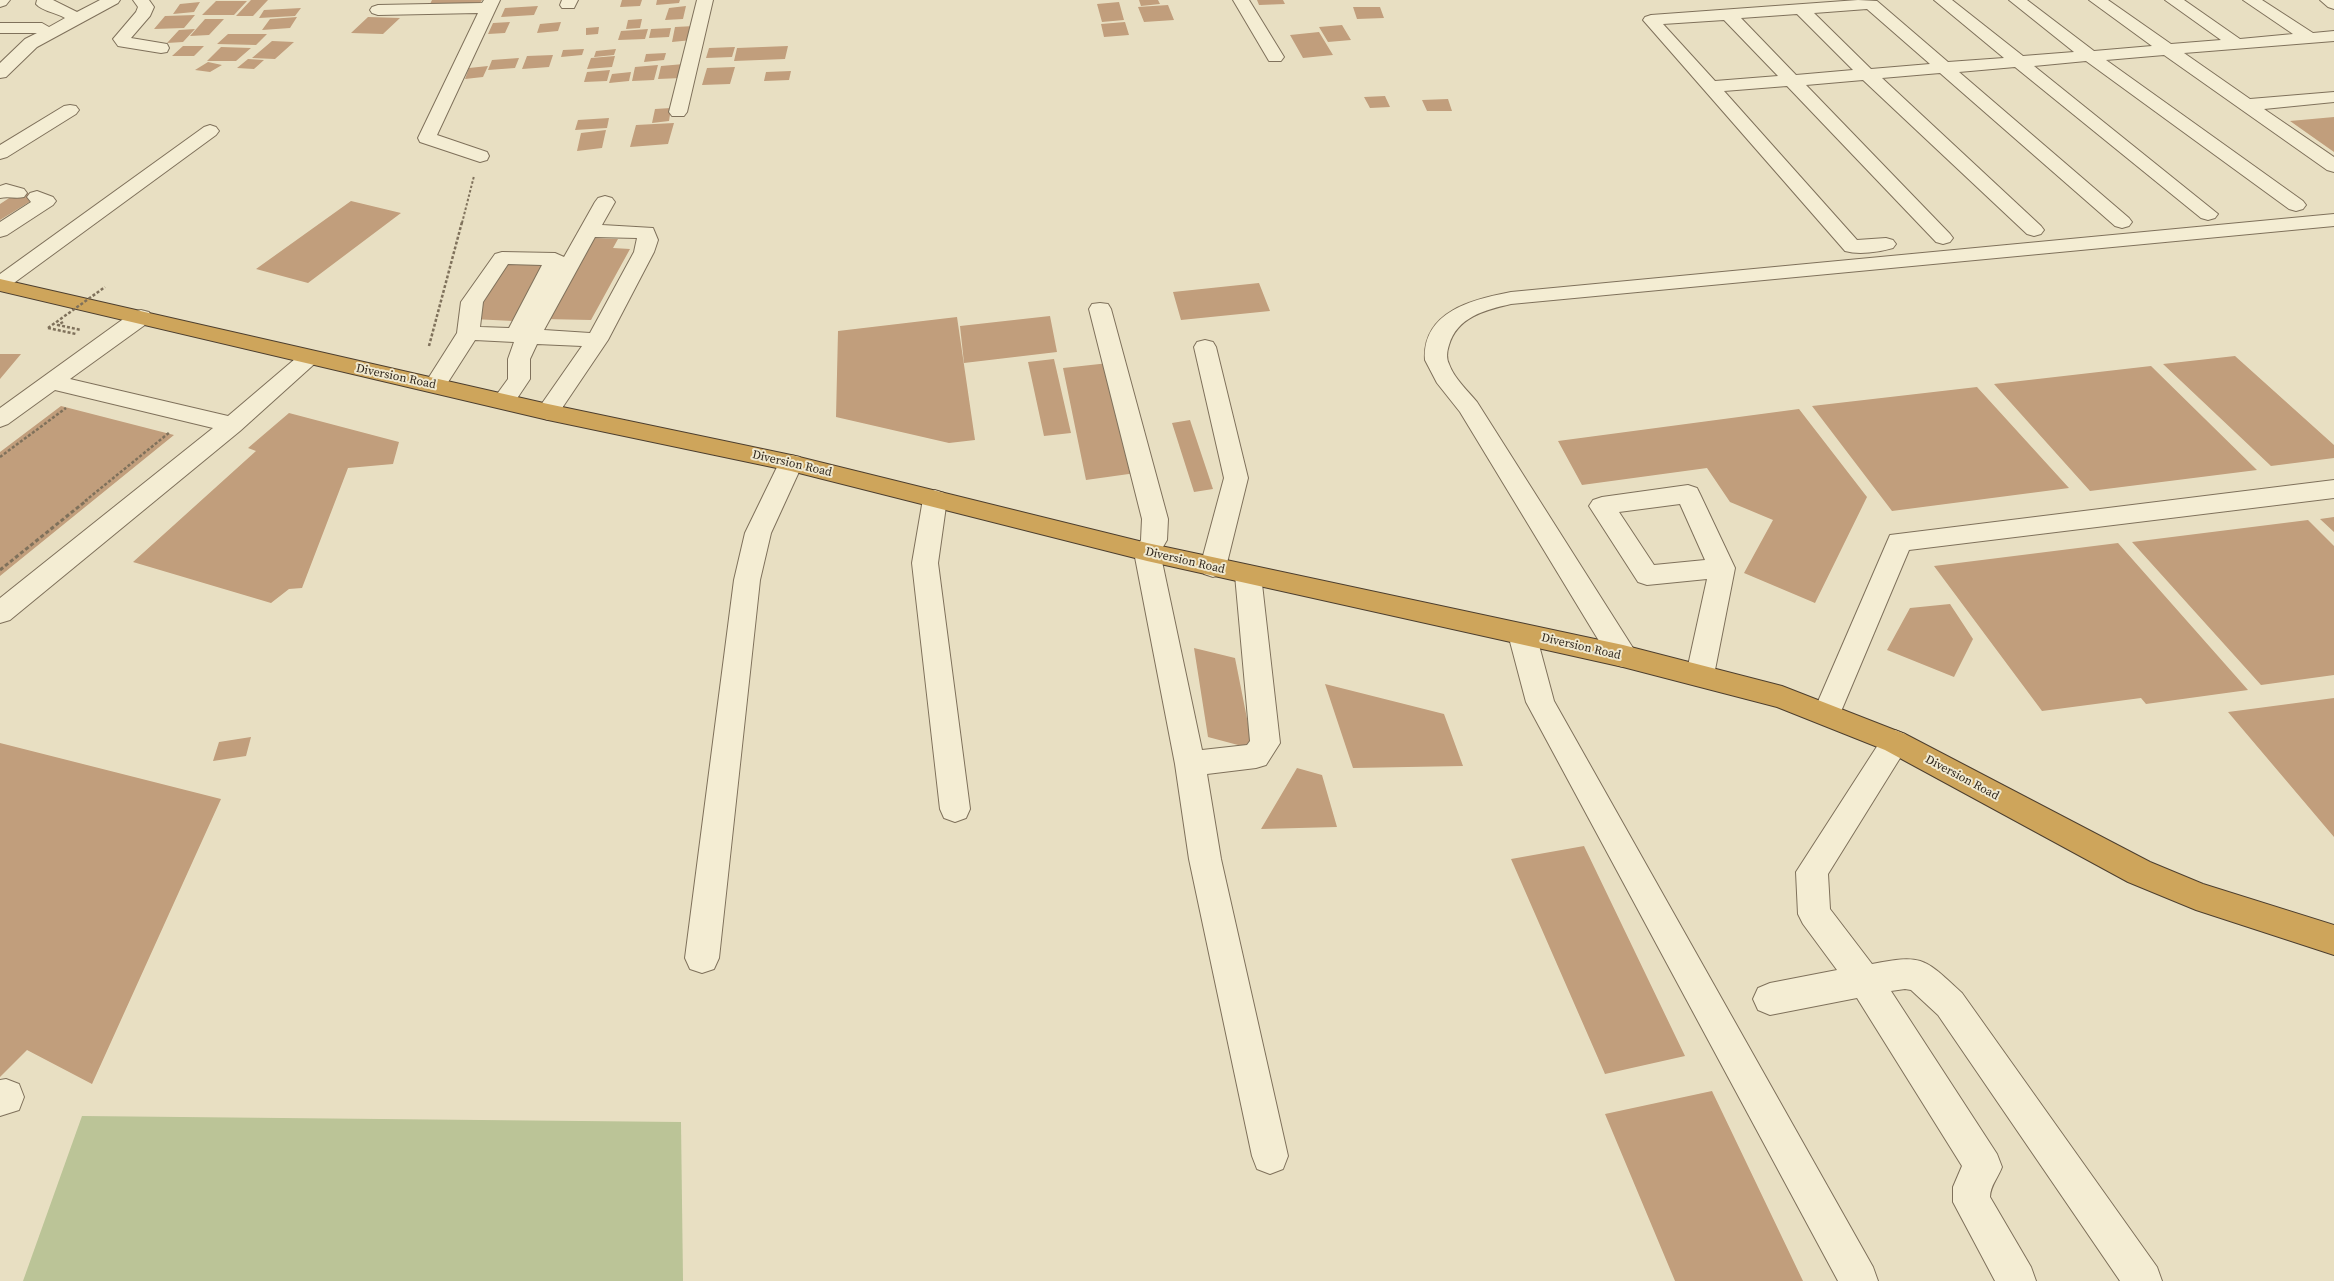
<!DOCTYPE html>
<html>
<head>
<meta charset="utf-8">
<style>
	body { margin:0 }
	canvas { display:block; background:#e8dfc2 }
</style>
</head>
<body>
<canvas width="2334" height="1281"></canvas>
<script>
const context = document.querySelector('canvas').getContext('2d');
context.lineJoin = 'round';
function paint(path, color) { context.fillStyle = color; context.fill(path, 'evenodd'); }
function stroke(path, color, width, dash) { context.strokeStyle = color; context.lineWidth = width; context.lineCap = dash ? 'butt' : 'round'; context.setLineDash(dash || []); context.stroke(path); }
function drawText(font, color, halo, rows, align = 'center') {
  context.font = font + ' "Source Serif 4",serif'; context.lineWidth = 4; context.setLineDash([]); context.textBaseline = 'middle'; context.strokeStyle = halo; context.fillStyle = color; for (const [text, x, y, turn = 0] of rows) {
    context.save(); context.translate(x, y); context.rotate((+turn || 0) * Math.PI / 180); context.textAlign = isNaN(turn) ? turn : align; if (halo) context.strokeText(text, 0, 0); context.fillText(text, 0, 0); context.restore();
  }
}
paint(new Path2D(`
	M82 1116 681 1122 683 1281H23Z`), '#bbc497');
paint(new Path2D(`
	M251 0H268L253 16H236Z
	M432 0H482L480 3 429 6Z
	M622 0H642L640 6 620 7Z
	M657 0H680L679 3 656 5Z
	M1139 0H1158L1160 4 1141 6Z
	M1257 0H1283L1285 4 1259 5Z
	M216 1H247L234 15H202Z
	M200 2 194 12 173 14 180 4Z
	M1119 2 1124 20 1102 22 1097 4Z
	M1168 5 1174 20 1144 22 1138 7Z
	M538 6 534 15 501 17 505 8Z
	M686 6 683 19 665 20 669 8Z
	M1353 7H1380L1384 18 1357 19Z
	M301 8 295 16 259 18 264 10Z
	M195 15 184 28 154 29 165 16Z
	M297 17 290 28 262 30 270 19Z
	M368 17 400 18 383 34 351 33Z
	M205 19H224L209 35 190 36Z
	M642 19 640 28 626 29 628 20Z
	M510 22 505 33 488 34 493 23Z
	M561 22 558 31 537 33 540 24Z
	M1125 22 1129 35 1104 37 1101 24Z
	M1342 25 1351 40 1328 42 1319 27Z
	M695 26 692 40 672 42 675 27Z
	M599 27 598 34 586 35V28Z
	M671 28 669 37 649 38 651 29Z
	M195 29 183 42 167 43 179 30Z
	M648 29 645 39 618 40 621 31Z
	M1319 32 1333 55 1303 58 1290 35Z
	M228 34H267L256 45 217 44Z
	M272 41 294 42 275 59 252 58Z
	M183 46H204L194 56H172Z
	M788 46 785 59 734 61 737 48Z
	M221 47 251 48 236 61H207Z
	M735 47 732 57 706 58 709 48Z
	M584 49 582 55 561 57 563 50Z
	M616 49 614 55 594 57 596 51Z
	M666 53 664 60 644 62 646 54Z
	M553 55 549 67 522 69 527 56Z
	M615 56 612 67 587 69 591 58Z
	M519 58 515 68 488 70 492 60Z
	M248 59 264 60 254 69 237 68Z
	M208 62 222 65 210 72 195 70Z
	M684 64 681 78 658 79 661 66Z
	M658 65 654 80 632 81 635 67Z
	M488 66 483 77 465 79 469 68Z
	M735 67 730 84 702 85 707 68Z
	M610 70 607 81 584 82 587 72Z
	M791 71 789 80 764 81 766 72Z
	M631 72 629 81 609 83 612 74Z
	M1385 96 1390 107 1370 108 1364 97Z
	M1448 99 1452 111H1427L1422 100Z
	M671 108 669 121 652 123 655 109Z
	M2334 117V152L2290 121Z
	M609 118 607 128 575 130 578 120Z
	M674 123 668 144 630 147 636 125Z
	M606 130 602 148 577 151 581 133Z
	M20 191 39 196 0 220V204Z
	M351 201 401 213 308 283 256 269Z
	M591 238 618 239 613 248 630 249 591 320 544 319Z
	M507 263 545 264 513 321 473 319Z
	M1259 283 1270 311 1181 320 1173 292Z
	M1050 316 1057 352 964 363 960 326Z
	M957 317 975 440 949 443 836 417 838 331Z
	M0 354H21L0 379Z
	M2235 356 2334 445V458L2271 466 2163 364Z
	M1054 359 1071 433 1044 436 1028 362Z
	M1109 363 1136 473 1086 480 1063 368Z
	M2151 366 2257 470 2090 491 1994 384Z
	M1977 387 2069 488 1892 511 1812 406Z
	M61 406 174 435 0 576V452Z
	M1799 409 1867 497 1815 603 1744 573 1773 520 1730 502 1707 468 1582 485 1558 441Z
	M289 413 399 442 393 464 348 468 302 588 289 589 271 603 133 562 256 451 248 448Z
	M1190 420 1213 489 1194 492 1172 423Z
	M2334 517V532L2320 519Z
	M2308 520 2334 546V675L2261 685 2132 542Z
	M2118 543 2248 690 2146 704 2141 698 2042 711 1934 566Z
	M1950 604 1973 639 1954 677 1887 650 1910 608Z
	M1194 648 1235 658 1253 749 1208 737Z
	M1325 684 1444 714 1463 766 1353 768Z
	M2334 698V837L2228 712Z
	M251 737 246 756 213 761 219 742Z
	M0 743 221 799 92 1084 27 1050 0 1077Z
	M1297 768 1322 775 1337 827 1261 829Z
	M1584 846 1685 1056 1605 1074 1511 859Z
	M1712 1091 1803 1281H1675L1605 1114Z`), '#c19e7c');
const minor = new Path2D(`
	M0 0H10L6 5 0 7Z
	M37 0H53L77 12 100 0H120L118 3 37 47 6 77 0 78V63L25 39 37 33H0V23H42L49 27 65 18C57 13 42 11 36 4Z
	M133 0H149L154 7 150 16 131 38 167 44 169 48 167 52 161 53 124 47 118 46 113 39 136 12 138 7Z
	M484 0H500L437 135 487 152 489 156 487 160 480 162 420 142 418 138 478 13 378 15 372 13 370 10 372 7 378 5 482 3Z
	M562 0H578L574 8H562L560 5Z
	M697 0H713L687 112 684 116H672L669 112Z
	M1233 0H1249L1284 57 1281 61H1269Z
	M1858 0 1877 1 1948 62 2004 58 1934 0H1952L2023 56 2074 52 2009 0H2027L2094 51 2152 46 2089 0H2108L2171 44 2221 40 2165 0H2184L2240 39 2293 34 2243 0H2262L2313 33 2334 31V41L2184 53 2250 99 2334 92V102L2264 109 2334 157V172L2327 170 2164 55 2106 60 2303 201 2306 205 2303 209 2296 211 2289 209 2086 61 2034 66 2218 214 2215 218 2208 220 2201 218 2015 67 1959 72 2129 218 2132 222 2129 226 2122 228 2115 226 1940 73 1882 78 2041 226 2044 230 2041 234 2034 236 2027 234 1863 80 1806 85 1950 234 1953 238 1950 242 1943 244 1936 242 1787 86 1724 91 1857 240 1886 238 1893 240 1896 244 1893 248C1879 252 1859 255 1845 251L1643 20 1645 17 1651 15ZM1867 9 1930 64 1871 69 1814 13ZM1797 14 1853 70 1796 75 1741 18ZM1724 20 1778 76 1715 81 1663 24Z
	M2320 0H2334V9L2328 7Z
	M70 105 76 106 79 110 76 114 7 157 0 159V145L64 106Z
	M210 125 216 127 219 131 216 135 7 288 0 290V274L204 127Z
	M6 184 24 189 27 193 24 197C15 199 9 196 0 198V186Z
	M37 191 53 197 56 201 53 205 7 235 0 237V222L31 202 27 197 30 193Z
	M605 196 612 198 615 202 602 225 653 228 658 240 654 252 608 340 556 417 548 420 540 417 536 412 582 346 537 344 530 359V379L512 406 504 408 496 406 492 401 508 379V359L514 342 475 340 443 390 435 392 427 390 424 385 457 333 461 302 495 254 502 252 555 253 564 257 595 202 598 198ZM595 237 637 238 634 252 590 333 544 330ZM508 264 542 265 509 328 480 327 483 302Z
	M2334 214V226L1511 304C1485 310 1457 317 1449 345 1447 351 1446 358 1449 364 1454 378 1467 390 1477 402L1633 648 1637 656 1633 664 1623 667 1613 664 1460 412 1437 383 1425 360C1422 311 1474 299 1511 292Z
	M1100 303 1108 304 1111 309 1168 519 1167 540 1160 552 1202 750 1247 745 1250 741 1235 575 1239 568 1248 565 1257 568 1261 575 1280 743 1266 765 1256 768 1207 774 1221 859 1288 1156 1283 1169 1270 1174 1257 1169 1252 1156 1189 859 1175 764 1134 552 1141 540 1142 519 1089 309 1092 304Z
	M141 310 149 312 152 317 149 322 70 379 228 416 302 353 310 351 318 353 321 358 240 431 10 620 0 623V598L213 428 55 390 8 424 0 427V408L133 312Z
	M1205 340 1213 342 1216 347 1248 478 1226 567 1222 574 1213 577 1204 574 1200 567 1224 478 1194 347 1197 342Z
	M791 455 800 457 803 463 771 533 760 580 719 958 714 969 702 973 690 969 685 958 734 580 745 533 779 463 782 457Z
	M2334 480V498L1909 550 1837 721 1827 725 1817 721 1813 713 1890 535Z
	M1688 485 1697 488 1700 494 1735 568 1714 675 1710 683 1700 686 1690 683 1686 675 1707 579 1647 585 1638 582 1589 506 1593 500 1602 497ZM1680 504 1705 560 1654 565 1619 512Z
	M935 490 944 493 947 499 938 563 970 809 966 818 955 822 944 818 940 809 912 563 923 499 926 493Z
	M1522 624 1532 627 1536 634 1554 701 1873 1267 1878 1281H1838L1526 702 1508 634 1512 627Z
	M1895 730 1905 734 1910 742 1828 874 1830 909 1872 964C1923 954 1924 958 1962 993L2157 1267 2162 1281H2120L1938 1015 1911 990 1905 989 1891 991 1997 1154 2002 1167C1998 1178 1990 1186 1990 1197L2031 1267 2036 1281H1995L1953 1202V1187L1962 1166 1857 998 1770 1015 1758 1010 1753 999 1758 988 1770 983 1837 970 1803 924 1798 914 1796 872 1885 734Z
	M6 1079 19 1084 24 1097 19 1110 0 1116V1080Z`);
const highway = new Path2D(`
	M0 279 548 404 791 455 1147 543 1623 645 1782 686 1905 734 2150 862 2203 884 2334 925V955L2196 910 2128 882 1885 750 1777 707 1623 667 1147 561 791 471 548 420 0 291Z`);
stroke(minor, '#7f715b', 2);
stroke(highway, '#4d3f2f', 2);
stroke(new Path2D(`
	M462 223 474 176`), '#7f715b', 2, [2.5, 2]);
stroke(new Path2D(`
	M63 322 58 325 81 330
	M48 328 76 334
	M429 346 462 222
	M0 457 66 408
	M85 501 170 432`), '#7f715b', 2.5, [3, 2]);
stroke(new Path2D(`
	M0 570 87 500`), '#7f715b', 3, [4, 2.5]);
paint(minor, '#f4edd3');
paint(highway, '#cea55b');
stroke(new Path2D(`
	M48 328 105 287`), '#7f715b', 2.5, [3, 2]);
drawText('12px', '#31281e', '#f0e9d0', [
	["Diversion Road",396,377,12],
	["Diversion Road",792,464,13],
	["Diversion Road",1185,561,13],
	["Diversion Road",1581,647,13],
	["Diversion Road",1962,778,28]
]);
</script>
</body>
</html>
